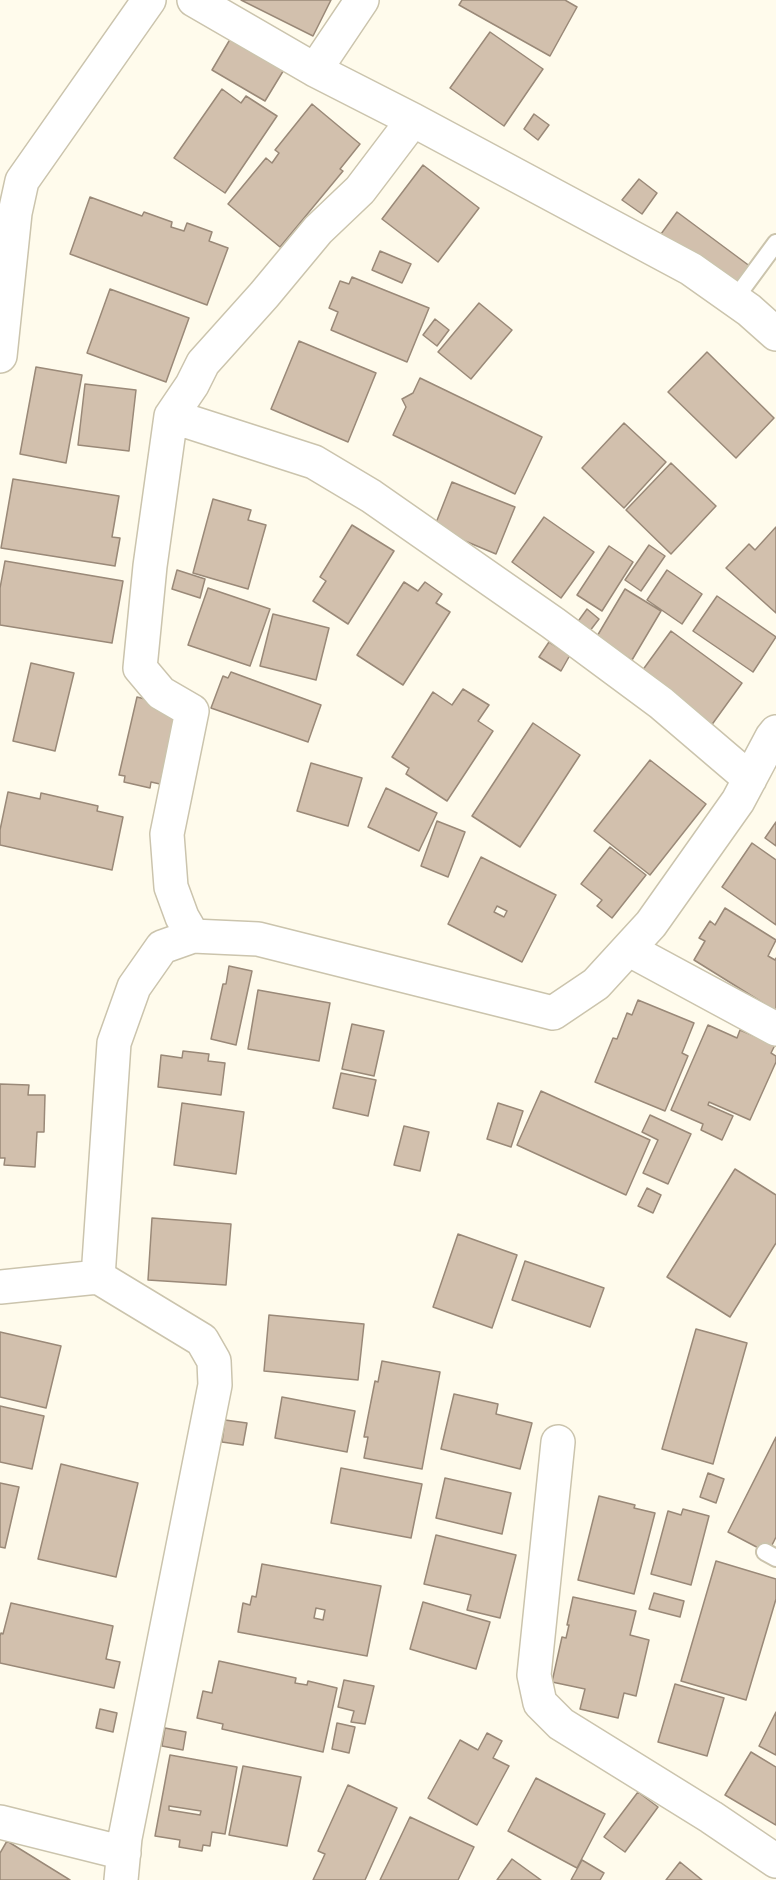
<!DOCTYPE html>
<html>
<head>
<meta charset="utf-8">
<style>
	body { margin:0 }
	canvas { display:block; background:#fffbec }
</style>
</head>
<body>
<canvas width="776" height="1880"></canvas>
<script>
const context = document.querySelector('canvas').getContext('2d');
context.lineJoin = 'round';
function paint(path, color) { context.fillStyle = color; context.fill(path, 'evenodd'); }
function stroke(path, color, width, dash) { context.strokeStyle = color; context.lineWidth = width; context.lineCap = dash ? 'butt' : 'round'; context.setLineDash(dash || []); context.stroke(path); }
const building = new Path2D(`
	M241 0H331L313 36Z
	M462 0H565L577 7 550 56 459 5Z
	M490 32 543 69 504 126 450 88Z
	M232 36 285 68 265 101 212 70Z
	M222 89 241 103 246 96 277 116 225 193 174 158Z
	M312 104 360 144 340 169 343 171 280 247 228 204 266 158 272 163 279 153 275 150Z
	M534 114 549 125 538 140 524 129Z
	M423 165 479 208 438 262 382 219Z
	M639 179 657 193 642 214 622 200Z
	M90 197 142 216 144 212 172 222 171 227 184 231 187 223 212 232 209 241 228 248 207 305 70 254Z
	M677 212 751 267 735 289 661 234Z
	M380 251 411 264 402 283 372 270Z
	M352 277 429 308 407 362 331 330 338 312 329 308 340 281 349 284Z
	M110 289 189 318 166 382 87 353Z
	M479 303 512 330 471 379 438 352Z
	M435 319 449 330 437 346 423 335Z
	M299 341 376 373 348 442 271 409Z
	M707 352 774 418 736 458 668 392Z
	M36 367 82 375 66 463 20 454Z
	M420 378 542 437 515 494 393 435 406 407 402 399 413 393Z
	M85 384 136 390 129 451 78 445Z
	M624 423 666 462 624 508 582 468Z
	M671 463 716 506 671 554 626 510Z
	M13 479 119 496 112 537 120 538 115 566 1 548Z
	M452 482 515 507 496 554 434 528Z
	M213 499 251 510 248 520 266 525 248 589 193 573Z
	M544 517 594 552 561 598 512 562Z
	M352 525 394 551 348 624 313 601 326 581 320 577Z
	M776 527V613L726 568 749 544 755 550Z
	M649 545 665 556 641 591 625 580Z
	M609 546 633 562 602 611 577 595Z
	M5 561 123 581 112 643 0 625V588Z
	M177 570 205 579 200 598 172 589Z
	M667 570 702 594 682 624 647 600Z
	M404 582 418 591 425 582 442 594 436 603 450 612 403 685 357 655Z
	M208 588 270 609 250 666 188 645Z
	M625 589 661 611 632 660 596 638Z
	M717 596 776 637 753 672 693 631Z
	M587 609 599 619 586 636 574 627Z
	M273 614 329 628 316 680 260 666Z
	M671 631 742 683 708 730 642 671Z
	M549 642 570 655 561 671 539 657Z
	M31 663 74 673 55 751 13 741Z
	M231 672 321 705 308 742 211 708 223 676 228 678Z
	M463 689 489 705 478 721 493 731 447 801 406 774 409 768 392 757 433 692 452 705Z
	M137 697 177 707 160 784 151 782 150 788 124 782 125 776 119 775Z
	M533 723 580 755 520 847 472 816Z
	M650 760 706 804 650 875 594 831Z
	M311 763 362 778 348 826 297 811Z
	M386 788 437 813 419 851 368 827Z
	M8 792 40 799 41 793 98 806 97 811 123 817 112 870 0 845V830Z
	M437 821 465 832 448 877 421 866Z
	M776 822V846L765 838Z
	M752 843 776 860V925L722 887Z
	M610 847 646 875 612 918 597 906 602 900 581 884Z
	M481 857 556 895 522 962 448 924ZM497 906 507 911 504 917 494 912Z
	M725 908 776 940 768 956 775 960 776 958V1011L694 960 705 941 699 938 710 921 715 925Z
	M229 966 252 971 236 1045 211 1039 223 984H226Z
	M258 990 330 1003 319 1061 248 1049Z
	M638 1000 694 1023 682 1053 688 1056 665 1111 595 1082 613 1038 617 1039 627 1013 632 1015Z
	M352 1024 384 1031 374 1076 342 1069Z
	M708 1025 737 1038 740 1030 775 1045 771 1053 776 1056V1062L750 1120 709 1102 708 1105 733 1116 722 1140 701 1130 703 1124 671 1110Z
	M183 1051 209 1054 208 1061 225 1063 221 1095 158 1087 161 1055 182 1058Z
	M341 1073 376 1080 368 1116 333 1108Z
	M0 1084 29 1085 28 1095H45L44 1132H37L35 1167 4 1165 5 1158H0Z
	M541 1091 650 1140 626 1195 517 1145Z
	M182 1103 244 1112 236 1174 174 1165Z
	M498 1103 523 1111 511 1147 487 1139Z
	M650 1115 691 1134 668 1184 643 1173 658 1140 642 1132Z
	M404 1126 429 1132 420 1171 394 1165Z
	M735 1169 776 1195V1243L730 1317 667 1277Z
	M647 1188 661 1195 653 1213 638 1206Z
	M152 1218 231 1224 226 1285 148 1280Z
	M458 1234 517 1255 492 1328 433 1307Z
	M525 1261 604 1288 590 1327 512 1300Z
	M269 1315 364 1324 358 1380 264 1371Z
	M696 1329 747 1343 713 1464 662 1449Z
	M0 1332 61 1346 46 1408 0 1397Z
	M382 1361 440 1372 422 1469 364 1458 368 1437H364L375 1381 378 1382Z
	M454 1394 498 1404 496 1414 532 1423 520 1469 441 1449Z
	M282 1397 355 1411 347 1452 275 1438Z
	M0 1406 44 1416 32 1469 0 1462Z
	M225 1420 247 1423 243 1445 222 1442Z
	M776 1437V1537L768 1553 728 1532Z
	M61 1464 138 1483 116 1577 38 1559Z
	M341 1468 422 1484 411 1538 331 1523Z
	M708 1473 724 1479 716 1503 700 1497Z
	M445 1478 511 1493 502 1534 436 1518Z
	M0 1483 19 1487 5 1548 0 1547Z
	M599 1496 635 1505 634 1508 655 1513 634 1594 578 1580Z
	M683 1509 709 1516 691 1585 651 1574 668 1511 681 1515Z
	M436 1535 516 1555 500 1618 467 1610 471 1595 424 1584Z
	M716 1561 776 1579V1599L746 1700 681 1681Z
	M262 1564 381 1586 367 1656 238 1632 243 1603 250 1605 252 1596 256 1597ZM316 1608 325 1610 323 1620 314 1618Z
	M654 1593 684 1601 680 1617 649 1609Z
	M573 1597 636 1611 630 1635 649 1640 636 1696 624 1693 618 1718 580 1709 585 1689 552 1682 562 1637 566 1638 569 1625H567Z
	M423 1602 490 1622 476 1669 410 1649Z
	M11 1603 113 1626 106 1659 120 1662 114 1688 0 1663V1636L1 1633 3 1634Z
	M219 1661 296 1678 295 1683 307 1685 308 1681 337 1688 323 1752 222 1729 223 1724 197 1718 203 1691 212 1693Z
	M344 1680 374 1686 365 1724 351 1722 354 1711 338 1707Z
	M675 1684 724 1698 707 1756 658 1742Z
	M100 1709 117 1713 113 1732 96 1728Z
	M776 1712V1755L759 1746Z
	M337 1723 355 1727 349 1753 332 1749Z
	M165 1728 186 1732 183 1750 162 1746Z
	M487 1733 502 1741 493 1758 509 1766 477 1825 428 1798 460 1740 478 1750Z
	M751 1752 776 1767V1825L725 1795Z
	M170 1755 237 1767 225 1834 212 1832 210 1846 203 1845 202 1851 179 1847 180 1840 155 1836ZM169 1806 201 1811 200 1815 169 1810Z
	M243 1766 301 1777 287 1846 229 1835Z
	M536 1778 605 1814 577 1868 508 1831Z
	M348 1785 397 1808 365 1880H313L325 1854 318 1851Z
	M638 1792 658 1807 625 1852 604 1837Z
	M410 1817 474 1847 458 1880H380Z
	M7 1841 70 1880H0V1853Z
	M512 1859 541 1880H497Z
	M582 1860 604 1873 600 1880H571Z
	M680 1862 702 1880H666Z`);
paint(building, '#d2c0ad');
stroke(building, '#9a8978', 1.5);
const service = new Path2D(`
	M734 300 776 243
	M765 1552 776 1558`);
const minor = new Path2D(`
	M194 0 315 70 413 120 691 269 749 310 776 334
	M315 70 362 0
	M0 356 15 213 22 181 149 0
	M171 416 314 462 371 496 553 623 661 703 750 779
	M193 936 182 917 171 887 167 834 192 711 161 693 140 668 150 566 171 416 192 385 203 363 264 295 318 230 360 190 413 120
	M628 949 776 1029
	M98 1277 114 1043 134 987 162 947 193 936 258 939 553 1013 596 984 651 924 738 801 772 737 776 732
	M0 1287 98 1277 202 1340 214 1361 215 1385 125 1838 121 1880
	M558 1442 534 1675 540 1703 561 1724 711 1817 776 1861
	M0 1822 124 1853`);
stroke(service, '#cbc4ad', 20);
stroke(minor, '#cbc4ad', 36);
stroke(service, '#fff', 16);
stroke(minor, '#fff', 33);
</script>
</body>
</html>
